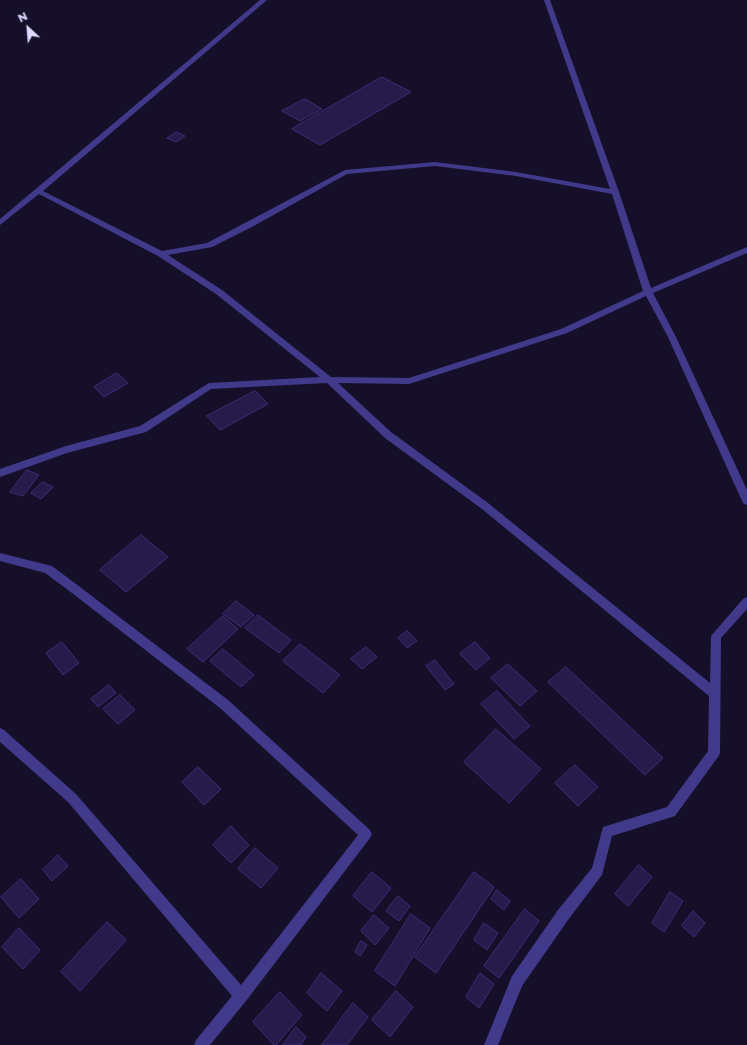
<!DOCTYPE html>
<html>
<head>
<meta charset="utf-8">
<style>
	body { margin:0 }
	#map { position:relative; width:747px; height:1045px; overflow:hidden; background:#150f2a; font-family:Montserrat,sans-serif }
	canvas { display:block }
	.north { position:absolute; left:8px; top:8px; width:40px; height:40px; -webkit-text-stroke:3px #150f2a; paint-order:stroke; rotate:334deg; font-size:11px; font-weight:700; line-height:16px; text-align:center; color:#dfd8ff }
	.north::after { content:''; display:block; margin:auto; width:14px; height:18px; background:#dfd8ff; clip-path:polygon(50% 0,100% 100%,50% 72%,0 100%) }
</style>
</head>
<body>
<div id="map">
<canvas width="747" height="1045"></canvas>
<div class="north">N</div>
</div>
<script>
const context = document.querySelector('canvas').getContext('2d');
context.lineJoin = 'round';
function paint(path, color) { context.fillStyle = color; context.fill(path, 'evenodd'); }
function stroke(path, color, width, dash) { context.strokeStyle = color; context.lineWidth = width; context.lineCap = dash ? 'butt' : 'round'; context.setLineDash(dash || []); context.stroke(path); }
const building = new Path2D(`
	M382 77 411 92 320 145 292 129Z
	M305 99 322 109 300 121 282 111Z
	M177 132 185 136 176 142 167 138Z
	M117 373 128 383 104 397 94 387Z
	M255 391 268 404 220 430 207 416Z
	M27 470 39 475 23 496 10 492Z
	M43 482 53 487 41 499 31 493Z
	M141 535 168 557 126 592 100 570Z
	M236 601 254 615 241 627 223 614Z
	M258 615 291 640 279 653 245 628Z
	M223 616 238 629 203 662 187 649Z
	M407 631 417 641 407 648 398 638Z
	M62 642 79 663 63 675 46 653Z
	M475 642 490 658 476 670 460 654Z
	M300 644 340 675 323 693 283 661Z
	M366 647 377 657 362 669 351 659Z
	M223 649 254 675 241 687 210 661Z
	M435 660 454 684 445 690 426 666Z
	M508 664 537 691 520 706 491 678Z
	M566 667 663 758 645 775 548 682Z
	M109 685 116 693 98 707 91 699Z
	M497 691 530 726 514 739 481 704Z
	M120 695 135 710 118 724 103 709Z
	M496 729 541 769 509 803 464 762Z
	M575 765 598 787 578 806 555 783Z
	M198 767 221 789 204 805 182 782Z
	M231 826 249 845 231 863 213 845Z
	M255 848 278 868 261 888 238 869Z
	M58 855 68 866 52 881 43 870Z
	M639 865 652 877 628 906 615 894Z
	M372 872 391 888 372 912 353 896Z
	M474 872 494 887 436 973 415 957Z
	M21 879 39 899 19 918 1 897Z
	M497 890 510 901 504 910 491 899Z
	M670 892 683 901 664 932 652 923Z
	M398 896 410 906 399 921 386 911Z
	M525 909 539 921 499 978 484 966Z
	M693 911 705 923 694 937 682 926Z
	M411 914 430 928 395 986 375 971Z
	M374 915 389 928 375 945 361 931Z
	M107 922 126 940 80 991 61 972Z
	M484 923 498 933 487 950 474 940Z
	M19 928 40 950 23 969 2 947Z
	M361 941 367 945 360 956 355 952Z
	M321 973 342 991 327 1011 307 993Z
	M480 973 494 984 479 1008 466 997Z
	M396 991 413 1007 390 1037 372 1020Z
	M280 992 302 1015 276 1045H274L253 1022Z
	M353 1003 368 1017 347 1045H322Z
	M296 1027 306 1037 301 1045H283Z`);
paint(building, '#271b4b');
stroke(building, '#402c78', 1);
paint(new Path2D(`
	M260 0H267L43 191 162 251 207 243 345 170 435 162 516 172 610 189 544 0H550L619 192 651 288 747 247V253L653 293 676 337 747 490V505L744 504 742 501 668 337 646 296 567 333 409 384 338 383 391 432 488 503 710 683 711 636 743 599 747 597V609L721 638 720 753 718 757 675 816 612 836 602 875 568 920 522 986 498 1045H484L512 976 558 910 592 868 603 827 667 807 708 751 709 696 482 509 385 438 327 383 211 389 146 432 67 453 0 477V469L66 446 140 426 209 383 320 377 216 294 158 256 39 194 0 225V219ZM435 166 516 176 612 194 643 291 561 329 409 378 331 377 222 290 168 255 212 247 250 228 347 174Z
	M0 553 52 566 80 587 228 700 370 830 372 834 370 838 246 1001 210 1045H194L196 1040 232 996 68 802 0 742V728L4 730 76 794 241 985 358 835 220 708 72 593 45 573 0 561Z`), '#41398a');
</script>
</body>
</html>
